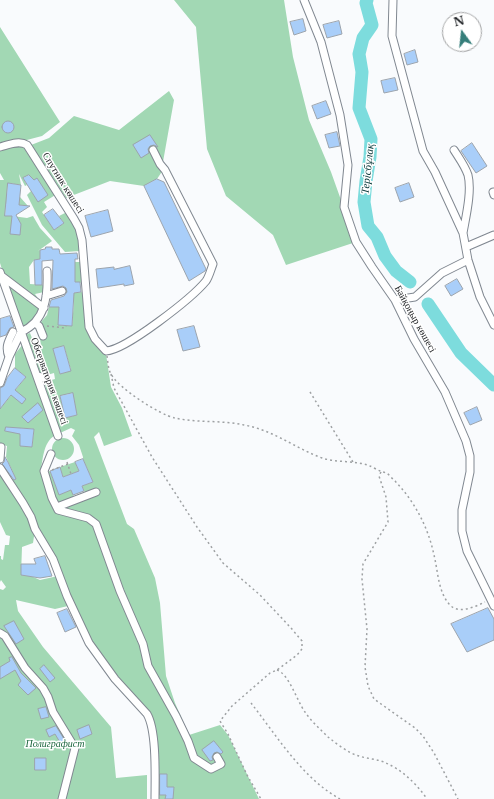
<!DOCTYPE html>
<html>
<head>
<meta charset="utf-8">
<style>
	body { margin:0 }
	#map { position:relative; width:494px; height:799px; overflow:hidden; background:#f9fbfd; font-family:"Libre Baskerville",serif }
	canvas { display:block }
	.north { position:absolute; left:442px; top:12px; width:40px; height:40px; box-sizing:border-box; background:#fff; border:1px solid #a3a4a5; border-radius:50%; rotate:345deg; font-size:11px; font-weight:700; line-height:16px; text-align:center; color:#181b1e }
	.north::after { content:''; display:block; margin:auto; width:14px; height:18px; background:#357e7a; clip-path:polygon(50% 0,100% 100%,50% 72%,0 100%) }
</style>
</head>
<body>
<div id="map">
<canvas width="494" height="799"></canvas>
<div class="north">N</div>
</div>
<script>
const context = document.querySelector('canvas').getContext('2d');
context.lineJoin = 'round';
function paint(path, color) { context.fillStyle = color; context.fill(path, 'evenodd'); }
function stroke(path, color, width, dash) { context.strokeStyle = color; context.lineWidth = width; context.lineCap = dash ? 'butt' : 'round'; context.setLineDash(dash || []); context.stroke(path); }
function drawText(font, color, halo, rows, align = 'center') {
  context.font = font + ' "Libre Baskerville",serif'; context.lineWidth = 3; context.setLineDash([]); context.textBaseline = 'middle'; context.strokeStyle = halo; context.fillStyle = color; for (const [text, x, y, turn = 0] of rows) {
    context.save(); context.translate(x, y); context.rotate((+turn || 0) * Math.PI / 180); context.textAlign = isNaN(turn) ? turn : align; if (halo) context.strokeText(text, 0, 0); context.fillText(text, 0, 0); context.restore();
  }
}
paint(new Path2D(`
	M174 0H284L293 57 309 120 331 172 356 242 286 265 273 235 226 196 207 149 196 27Z
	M0 27 60 122 42 136 0 147Z
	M169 91 174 100 161 173 157 179 144 186 110 181 66 198 31 145 49 138 74 116 119 130Z
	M22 145 35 165 40 167 57 194 44 202 47 207 42 212 54 230 64 223 59 216 67 212 77 230 80 251 65 252 42 225 27 195 31 191 38 201 34 180 29 175 23 178 27 185 25 186 19 174 21 185 8 183 7 195 20 197 28 206 6 204 5 215 27 218 33 216 40 228 52 241 38 251 40 250V259L34 260 29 267 30 284 44 285V292L35 294 44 308 33 321 21 329 0 263V180H4L0 173V149Z
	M75 262H81L84 283 75 282 71 293 83 292 84 311 88 333 106 354 111 387 122 408 132 436 104 446 99 432 94 437 127 524 134 529 155 578 160 603 166 676 175 703 189 735 220 725 228 735 259 799H155L150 720 89 643 53 559 35 530 33 543 22 547 21 575 31 576 40 580 58 576 68 606 55 609 16 600 18 611 43 647 111 727 116 778 147 775V799H0V589L3 590 6 587 1 580 0 582V556H1V559L3 560 5 545H9L10 536 6 535 0 522V468L12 480 16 479 6 457 7 446 0 444V409L26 377 15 368V354L23 344 56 435C44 440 43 458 41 469L46 473 50 471 59 494 71 490 75 499 86 495 82 486 93 482 83 459V457L79 445 72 436 75 430 71 428 60 433 47 395 45 383 48 381 55 379 54 373 47 375 40 374 25 335 30 333 35 346 41 345 39 333 43 331 41 322 47 315 49 307H59V325L72 326 74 301 71 300 70 293H65V278ZM64 346 71 370 60 374 54 349ZM72 393 77 415 65 418 60 396ZM21 428 34 429 32 447 20 445Z
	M52 449a11 11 0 1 1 22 0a11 11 0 1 1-22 0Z
	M75 462 79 471 63 477 60 467Z`), '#a2d8b4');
stroke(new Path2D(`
	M367 0 366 3 372 25 363 38 359 54 362 72 359 108 371 139 370 157 366 181 364 202 368 226 377 237 385 256 396 271 410 282
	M428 304 461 353 494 385`), '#7ddcdd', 13);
const building = new Path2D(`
	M303 19 306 31 294 35 290 22Z
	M339 21 342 34 327 38 323 25Z
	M415 50 418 62 407 65 404 54Z
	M395 78 398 90 384 93 381 81Z
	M326 101 331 114 317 119 312 106Z
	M2 127a6 6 0 1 1 12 0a6 6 0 1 1-12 0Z
	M337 132 340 146 329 148 325 135Z
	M150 135 158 147 154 145 150 146 148 149 149 153 141 158 133 145Z
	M472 143 487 166 476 173 461 151Z
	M29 175 34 180 37 178 48 195 38 202 23 178Z
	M157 179 164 182 206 269 205 271 189 281 144 186Z
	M8 183 21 185 19 205 30 206 16 215 21 224 20 235 10 234 12 216H5Z
	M409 183 414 197 400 202 395 188Z
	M53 209 64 223 54 230 44 215Z
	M108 210 113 231 91 237 85 216Z
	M46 247H52V249H59L60 254 77 253 78 259H75V282H80L81 292 74 293 72 326 58 325 59 307H49L51 300 64 296 67 292 66 288 63 286 52 289 53 260 42 261V285H35L34 260 40 259V250L45 249Z
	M130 266 134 284 124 286V284L98 288 96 269 114 267V269Z
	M457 279 463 289 451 296 445 286Z
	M10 316 14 327 10 328 6 335 0 337V319Z
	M194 326 200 347 183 351 177 330Z
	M64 346 71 371 60 374 53 349Z
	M15 368 26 377 15 390 26 399 22 404 11 395 0 409V388L4 386 7 378Z
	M73 393 77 415 65 418 60 396Z
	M38 403 43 410 28 423 22 417Z
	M477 407 482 420 470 425 464 413Z
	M6 427 34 429 32 447 20 446V434L5 431Z
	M5 457 8 462 16 479 14 480 2 464 4 462Z
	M83 459 93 482 82 486 84 491 73 495 71 490 59 495 50 471 60 467 63 477 79 471 75 462Z
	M45 556 52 576 40 578 21 575V564H36L34 559Z
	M488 608 494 619V640L467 652 451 624Z
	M67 609 76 627 65 632 57 613Z
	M14 621 24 639 16 644 4 626Z
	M12 657 21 673 36 688 28 695 18 685 21 681 15 670 0 679V667L10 661 9 658Z
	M44 665 55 678 50 682 40 669Z
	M46 707 49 717 41 719 38 709Z
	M89 725 92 734 80 739 77 730Z
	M56 726 69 747 66 748 63 743 61 744 55 734 49 737 46 730Z
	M214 741 223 752 221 754 217 752 214 753 212 757 213 760 210 761 202 750Z
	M35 758H46V770H35Z
	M160 774H167V787H174L173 799H165L166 795H160Z`);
paint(building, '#a9cef9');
stroke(building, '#9ca4ad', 1);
const minor = new Path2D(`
	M304 0 321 42 340 115 348 165 344 207 356 242 372 267 395 300 414 339 445 392 466 441 470 456V472L462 510V531L467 551 494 606
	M393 0 392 36 423 151 435 172 463 233 468 260 480 297 494 325
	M0 147C8 145 19 140 27 145L74 219 79 228 82 240 89 327 95 339 106 351C126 350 192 298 206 281 209 277 211 269 213 264L165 170 160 164 153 150
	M454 150C459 158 465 166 468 175 472 191 466 216 463 233
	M493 192 494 195
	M466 247 494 235
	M0 272 58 436
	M3 277 44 308
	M46 296 62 291
	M395 300 415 297 442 273 468 260
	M35 323 39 326 43 336
	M9 357C5 347 8 342 13 332
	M37 376 46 378
	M0 383 9 357 21 332C46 321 48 296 47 271
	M51 454 44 471 52 498 58 510 88 518 96 524 120 591 143 644 148 666 176 716 188 741 194 758 211 769 221 764 217 757
	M0 459 1 447
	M0 468 23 503 31 517 35 529 53 559 67 596 89 643 115 679 147 714C157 731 155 778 155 799
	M57 507 96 492
	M0 633 5 636 25 668 43 688 48 697 53 712 75 748 62 799`);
stroke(minor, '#818891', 9);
stroke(new Path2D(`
	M47 326 65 328 66 326
	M107 356C108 362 108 369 111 374 118 388 160 415 175 418 198 423 222 420 244 425 273 430 295 448 322 458 337 463 355 460 370 466 373 467 377 470 380 471 382 472 384 472 386 473 389 474 392 479 395 481 415 502 428 527 434 555 438 571 438 591 449 604 458 615 474 607 485 602
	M111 374 114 388 152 457 197 527 223 563 260 595 291 628 302 641V649L297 655 277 670 270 673 232 706 220 721 228 734 247 775 261 799
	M310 392 353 462
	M67 462 71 474
	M52 470 68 464
	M381 472 379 476 386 497 388 522 363 564 362 579 367 629 365 667 368 686 374 699 415 728 423 736 434 753 458 799
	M277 670C289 674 297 701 305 712 311 721 320 729 328 737 337 744 348 753 359 756 368 759 378 759 386 763 402 770 417 784 427 799
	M251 703C277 736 302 778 340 799`), '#9ea1a3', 1.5, [2, 3]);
stroke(minor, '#fff', 7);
drawText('10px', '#181b1e', '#fff', [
	["Спутник көшесі",63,183,58],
	["Байқоңыр көшесі",415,319,61],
	["Обсерватория көшесі",49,381,70]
]);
drawText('italic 10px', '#1d673f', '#fff', [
	["Полиграфист",55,744]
]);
drawText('italic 11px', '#073738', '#fff', [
	["Терісбұлақ",368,169,-84]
]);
</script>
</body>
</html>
